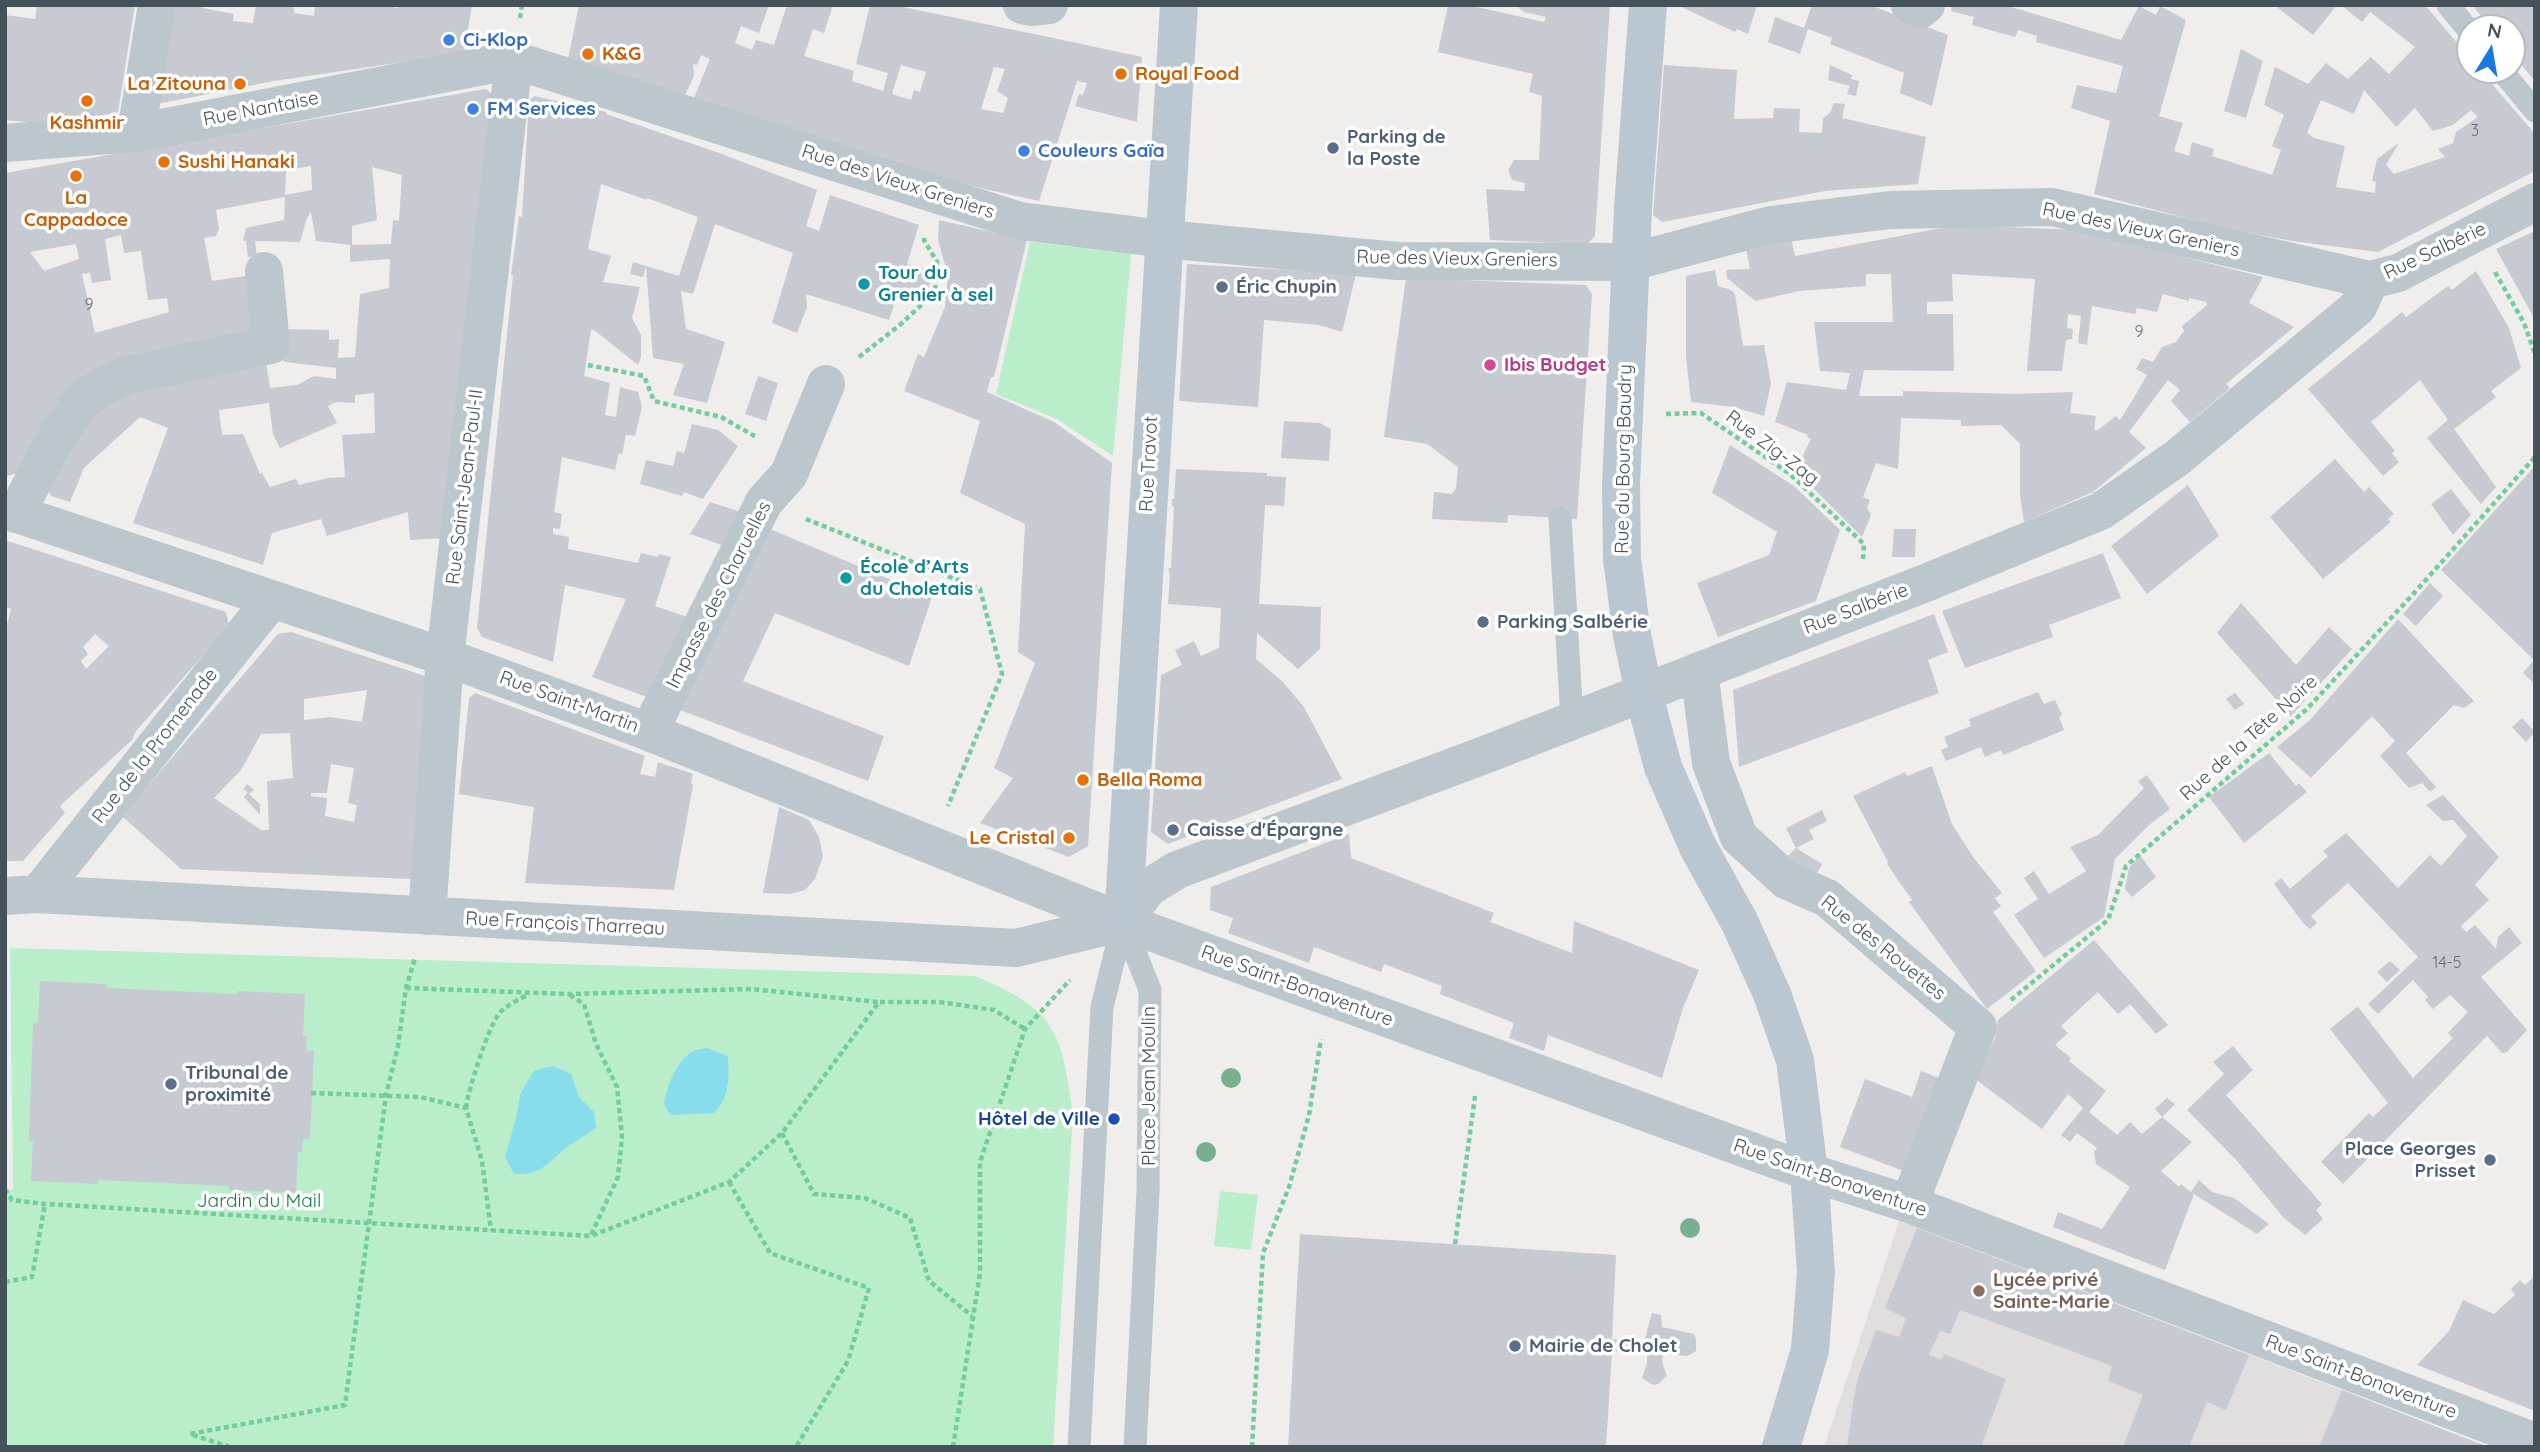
<!DOCTYPE html>
<html>
<head>
<meta charset="utf-8">
<style>
	body { margin:0 }
	#map { position:relative; width:2540px; height:1452px; overflow:hidden; background:#f0eded; font-family:Quicksand,sans-serif }
	canvas { display:block }
	.frame { position:absolute; inset:0; border:7px solid #45525a; pointer-events:none }
	.north { position:absolute; left:2456px; top:14px; width:70px; height:70px; box-sizing:border-box; background:#fff; border:2px solid #b5babd; border-radius:50%; rotate:11deg; font-size:19px; font-weight:700; line-height:28px; text-align:center; color:#45525a }
	.north::after { content:''; display:block; margin:auto; width:24px; height:32px; background:#187adf; clip-path:polygon(50% 0,100% 100%,50% 72%,0 100%) }
</style>
</head>
<body>
<div id="map">
<canvas width="2540" height="1452"></canvas>
<div class="frame"></div>
<div class="north">N</div>
</div>
<script>
const context = document.querySelector('canvas').getContext('2d');
context.lineJoin = 'round';
function paint(path, color) { context.fillStyle = color; context.fill(path, 'evenodd'); }
function stroke(path, color, width, dash) { context.strokeStyle = color; context.lineWidth = width; context.lineCap = dash ? 'butt' : 'round'; context.setLineDash(dash || []); context.stroke(path); }
function drawText(font, color, halo, rows, align = 'center') {
  context.font = font + ' Quicksand,sans-serif'; context.lineWidth = 7; context.setLineDash([]); context.textBaseline = 'middle'; context.strokeStyle = halo; context.fillStyle = color; for (const [text, x, y, turn = 0] of rows) {
    context.save(); context.translate(x, y); context.rotate((+turn || 0) * Math.PI / 180); context.textAlign = isNaN(turn) ? turn : align; if (halo) context.strokeText(text, 0, 0); context.fillText(text, 0, 0); context.restore();
  }
}
paint(new Path2D(`
	M1899 1221 2342 1390 2488 1447H1824Z`), '#e1dedf');
paint(new Path2D(`
	M1030 242 1131 254 1113 456 1057 419 996 394Z
	M10 948 975 976C1056 1010 1061 1029 1073 1114L1053 1447H5V1191L13 1190Z
	M1220 1191 1258 1195 1251 1250 1214 1246Z`), '#baeecb');
paint(new Path2D(`
	M707 1048 728 1056C729 1077 730 1098 714 1113L670 1115 664 1104C667 1087 675 1064 690 1053 694 1050 702 1049 707 1048Z
	M553 1066 571 1074 579 1097 594 1112 596 1128C587 1135 576 1140 567 1147 547 1163 543 1175 514 1174L505 1157 517 1114 520 1094 534 1071Z`), '#87ddec');
paint(new Path2D(`
	M37 5H135L118 112 54 125 5 120V15L35 19Z
	M167 5H204L203 8 234 14 233 21 253 23 256 5H294V13L314 16 315 5H383L397 8 398 5H472L464 53 274 81 152 105Z
	M579 5H769L759 33 741 26 735 43 752 50 756 40 774 45 787 5H833L824 33 813 29 804 56 854 71 852 81 883 91 888 73 856 64 870 5H893L1058 39 1142 57 1137 122 1075 106 1079 94 1083 95 1087 83 1077 81 1039 201 980 188 691 105 710 59 701 55 697 65 693 64 694 76 682 102 567 64ZM901 65 926 72 920 92 914 90 911 100 892 94ZM994 67 1005 69 997 91 1008 98 1003 113 981 109Z
	M1448 5H1468L1544 22 1546 17 1524 12 1515 5H1610L1595 236 1587 244 1490 240 1486 189 1524 191 1525 183 1512 180 1508 170 1514 160H1539L1542 96 1529 92 1533 74 1438 52Z
	M1677 5H1757L1748 34 1737 29 1735 32Z
	M1812 5H1870L1948 35 1932 106 1900 93 1904 73 1830 44 1832 38 1808 29 1800 54 1768 42 1775 17 1804 28Z
	M1952 5H2005L2121 40 2139 6 2156 15 2160 6 2186 20 2159 116 2183 123 2174 151 2189 156 2192 142 2214 149 2212 156 2272 175 2281 150 2272 146 2284 115 2264 105 2275 67 2308 84 2326 63 2348 79 2371 57 2389 74 2415 47 2370 12 2362 22 2341 5H2425L2470 58V70H2480L2535 134V171L2378 252 2292 241 2224 228 2094 194 2110 121 2071 108 2077 85 2116 93 2123 66 2036 42 2037 36 2018 30 2015 37 1972 25 1974 17 1951 11ZM2364 90 2396 127 2415 108 2433 131 2453 125 2471 110 2478 117 2456 132 2453 143 2438 149 2445 157 2394 174 2386 165 2399 143 2377 159 2372 181 2376 182 2375 193 2336 187 2345 146 2314 138 2307 133 2321 100 2354 114Z
	M2274 5H2337L2313 35Z
	M2472 5H2535V81L2512 54V28H2491Z
	M2241 49 2263 61 2246 118 2224 111Z
	M1664 65 1737 70 1734 119 1773 118 1774 108 1800 109 1799 132 1822 133 1823 118 1830 113 1834 103 1845 104 1842 118 1926 137 1918 184 1825 191 1662 222 1653 215Z
	M1830 65 1852 75 1851 79 1859 81 1856 96 1847 94 1850 86 1828 80Z
	M486 89 494 96 446 538 410 540 408 512 327 536 321 519 272 533 263 565 133 523 168 428 140 417 84 468 70 502 51 496 44 480 85 411 114 392 168 374 266 361 270 388 297 385 314 376 336 379V368L285 362 282 359 274 329 329 330V340L339 339 338 358 355 357 360 294 389 288 390 259 350 262V245H352L316 241 311 212 307 218 300 242 255 241 257 256 248 257 246 241H243L246 228 284 220 285 197 216 210 219 229 216 236 204 238 212 281 252 275 263 336 175 353 105 372 73 393 20 472 5 477V173ZM311 166 312 190 285 195 286 170ZM372 167 402 175 399 221 393 220 391 244 352 245V226L377 220ZM121 235 124 253 141 251 148 300 167 298 169 312 95 333 82 274 90 273 92 283 111 280 105 239ZM76 244 79 259 44 271 30 252ZM374 393 375 433 342 435 345 477 328 478 299 485 296 479 270 487 262 473 260 474 243 434 222 435 219 410 269 403 273 434 280 448 337 423 328 406 336 402 355 403V395Z
	M534 96 606 112V114L719 153 817 190 806 226 819 231 830 195 919 225 907 264 930 270 932 277 925 298 919 302 897 296 889 320 806 294 807 307 797 333 772 323 793 253 715 224 693 294 681 291 686 329 725 342 707 403 673 395 684 364 653 358 646 266 679 276 698 217 647 198V200L601 184 588 249 611 256 603 282 640 287 632 318 641 335V357L638 365 594 330H591L584 376 610 383 605 415 616 417 620 387 638 392 642 407 635 436 626 435 622 455 619 453 615 470 562 457 554 512 562 514 560 529 553 528V534L569 537 568 549 638 563 641 553 658 557 659 554 671 557 655 606 690 618 647 697 592 677 626 599 565 585 553 662 482 637 477 628 513 275H511L519 216 522 217 529 101Z
	M939 220 1027 240 994 377H991L987 392 1054 422 1112 463 1088 846 1069 857 980 823 1013 778 994 768 1035 663 1018 652 1025 524 960 493 980 421 904 391 918 354 924 357 945 307 948 275 938 240Z
	M1957 225 2079 230 2263 277 2249 303 2294 327 2226 384 2230 388 2190 422 2171 401 2180 390 2168 380 2129 432 2146 448 2093 492 2024 522 2020 496V444L2001 425 1961 426V420L1901 418 1898 469 1876 463 1863 497 1870 500 1867 508 1871 515 1862 537 1800 475 1797 468 1811 439 1807 437 1808 435 1775 422 1787 382 1846 390 1850 373 1820 371 1814 322H1893L1891 274H1866V286L1799 291 1755 301 1727 278 1726 270 1750 269 1746 249 1791 238 1795 256ZM1952 274 2035 279 2027 371H2062L2066 340 2072 339 2073 329 2067 328 2068 314 2081 316 2078 343 2087 345 2092 306 2135 314 2137 308 2157 312 2163 294 2189 301V298L2206 302 2207 305 2182 326 2184 331 2176 342 2162 347 2153 362 2142 358 2136 369 2147 375 2132 401 2120 420 2116 416 2098 430H2094L2096 416 2070 413 2073 392 2015 394 1903 391V396H1859L1864 370 1954 371 1953 314H1927V302L1953 301Z
	M2535 231V315L2533 316 2496 249Z
	M633 262 646 266 643 277 630 274Z
	M1187 264 1356 274 1342 332 1319 325 1264 320 1258 407 1179 401Z
	M1715 270 1718 286 1731 290 1735 294 1743 346 1764 345 1771 383 1764 416 1733 407 1691 402 1686 357V276Z
	M2476 271 2509 328 2521 368 2491 391 2496 397 2454 429 2496 487 2481 504 2427 438 2448 420 2420 380 2371 422 2395 451 2392 453 2399 462 2383 476 2308 389 2402 312 2406 317 2448 286 2452 290Z
	M1406 278 1586 285 1592 294 1577 519 1508 515 1507 523 1432 519 1434 492 1452 494 1456 488 1458 467 1427 444 1384 437Z
	M758 376 778 383 766 421 745 414Z
	M1284 421 1320 423 1331 429 1329 461 1281 458Z
	M692 424 718 430 738 446 703 499 684 492 682 496 640 484 646 460 673 466 677 451 684 453Z
	M1730 445 1794 486 1840 530 1816 601 1718 637 1697 583 1769 555 1777 532 1712 493Z
	M2335 459 2364 492 2369 487 2394 514 2388 519 2391 522 2323 579 2270 517Z
	M2535 466V684L2523 673 2534 660 2441 570Z
	M1176 469 1267 473V476L1286 477 1284 506 1265 505 1259 604 1321 607 1320 649 1298 669 1257 633 1256 659 1283 682 1304 707 1342 779 1168 844 1151 832 1161 675 1182 665 1175 650 1194 641 1201 656 1219 648 1221 608 1168 604 1170 575 1168 568H1171L1174 507 1172 506V499H1174Z
	M2188 485 2219 536 2147 594 2111 546Z
	M2451 489 2471 515 2453 535 2431 504Z
	M710 502 741 512 725 546 690 534Z
	M770 529 932 597 909 666 775 613 743 681 884 736 868 781 680 710Z
	M1894 529H1916L1915 557H1892Z
	M5 540 226 612 229 626 136 731 132 740 60 806 65 813 23 861H5V633L11 609 5 607ZM95 634 109 646 86 669 81 661 88 654 83 647Z
	M2103 553 2121 598 2049 625 2053 637 1965 668 1942 611Z
	M2430 583 2443 596 2416 626 2403 614Z
	M2241 603 2296 665 2329 627 2352 649 2291 716 2217 633Z
	M1934 614 1948 652 1928 660 1939 693 1739 767 1733 690Z
	M2398 619 2474 701 2464 708 2454 705 2406 753 2436 787 2430 792 2422 783 2409 788 2380 756 2395 741 2372 716 2311 778 2277 747 2310 720Z
	M291 632 425 676 411 879 181 869 122 816 278 634ZM367 690 362 722 331 717 304 720V699ZM290 733 293 778 267 781 269 830H261L214 798 241 770 261 734ZM331 764 354 768 348 803 357 805 354 822 325 816 327 798 311 796V793H327Z
	M2038 692 2044 704 2055 700 2062 715 2059 717 2064 730 2006 754 2003 755 2001 750 1985 757 1981 747 1946 761 1941 750 1948 747 1944 737 1971 726 1969 719Z
	M475 693 645 756 640 774 655 777 658 762 693 774 691 783 693 785 674 890 525 883 534 807 459 794 469 698Z
	M2235 693 2244 704 2235 710 2226 699Z
	M2522 718 2535 732 2526 742 2512 727Z
	M2269 753 2296 786 2299 783 2307 792 2244 843 2209 797Z
	M1932 766 1952 824 1973 857 2002 893 1995 898 2001 906 1993 912 2036 971 1987 1009 1909 902 1912 900 1887 864 1888 862 1853 796 1905 772 1907 776Z
	M2147 775 2170 809 2149 825 2115 859 2104 917 2044 958 2014 915 2038 899 2024 878 2034 871 2049 894 2086 871 2070 847 2098 835 2144 788 2138 781Z
	M247 784 254 790 249 794 260 804V815L244 797 248 792 243 789Z
	M2443 795 2499 857 2475 885 2489 900 2461 926 2466 932 2475 925 2496 949 2498 937 2509 927 2522 943 2481 977 2527 1030 2507 1052 2502 1053 2487 1036 2343 1184 2321 1162 2369 1113 2373 1117 2388 1103 2330 1029 2357 1007 2359 1008 2413 1078 2453 1038 2448 1033 2468 1012 2450 995 2433 1009 2425 1000 2428 997 2413 980 2378 1014 2368 1004 2418 957 2348 883 2311 916 2317 923 2310 929 2303 923 2274 884 2281 878 2290 889 2328 856 2323 851 2346 833 2398 888 2430 855 2441 866 2467 836 2453 820 2443 821 2426 805Z
	M779 807 809 820 819 837 823 856 815 879 805 890 790 894 763 893Z
	M1822 810 1827 821 1809 830 1814 839 1796 848 1822 864 1815 877 1785 859 1796 848 1786 828Z
	M1349 834 1351 858 1494 913 1490 922 1572 953 1574 921 1699 970 1683 1008 1662 1078 1548 1035 1544 1051 1509 1038 1514 1023 1440 994 1442 986 1384 964 1381 972 1314 947 1309 963 1228 933 1233 918 1210 910 1211 887Z
	M2140 855 2156 877 2132 897 2125 889 2129 868Z
	M2094 940 2168 1025 2156 1034 2130 1004 2118 1014 2098 992 2061 1026 2068 1033 2055 1045 2071 1058 2069 1061 2106 1091 2089 1112 2117 1135 2130 1122 2142 1134 2162 1117 2192 1142 2161 1171 2179 1187 2181 1184 2191 1192 2199 1180 2212 1192 2234 1198 2269 1224 2257 1234 2194 1194 2165 1270 2053 1227 2058 1212 2102 1229 2130 1187 2096 1164 2094 1152 2097 1148 2077 1133 2070 1142 2061 1135 2083 1108 2068 1094 2042 1129 1974 1078 1995 1039 1998 1020Z
	M2390 961 2400 970 2387 982 2377 972Z
	M40 981 106 984 107 988 238 994V991L305 994 303 1036H307L306 1051 314 1050 310 1139H303L302 1152H298L296 1193 229 1190V1186L98 1180V1184L31 1181 33 1141H29L33 1022 38 1023Z
	M2233 1046 2253 1070 2226 1095 2322 1204 2316 1210 2323 1219 2305 1235 2283 1217 2238 1162 2187 1110 2224 1074 2213 1062Z
	M1921 1071 1944 1080 1909 1173 1840 1147 1865 1079 1912 1097Z
	M2167 1098 2175 1104 2162 1117 2155 1109Z
	M1917 1228 2249 1355 2226 1410 2207 1402 2189 1447H2123L2143 1395 2108 1381 2112 1366 1960 1310 1950 1334 1940 1331 1929 1355 1942 1360 1944 1354 2006 1379 1981 1447H1847L1853 1402 1858 1378 1876 1330 1899 1337 1906 1318 1885 1308Z
	M1300 1234 1616 1255 1612 1339 1644 1342 1652 1313 1661 1315 1662 1327 1694 1334 1696 1339V1351L1687 1356 1663 1354 1662 1362 1667 1376 1658 1384 1653 1385 1642 1378 1647 1363V1353L1612 1351 1606 1447H1288Z
	M2535 1276V1411L2417 1365 2449 1331 2463 1300 2494 1314 2515 1295 2511 1289 2520 1280 2525 1285Z
	M2342 1390 2488 1447H2319Z`), '#c7cad0');
stroke(new Path2D(`
	M520 18 522 5
	M2495 272 2524 323 2535 354
	M859 357 901 324 935 292 937 262 924 240 925 237
	M588 365 644 376 654 401 721 417 758 438
	M1666 414 1701 413 1790 474 1864 544 1863 559
	M806 519 980 589 1002 674 948 806
	M406 988 568 994 751 989 878 1002
	M570 995 584 1004 596 1044 617 1087 622 1137 618 1177 591 1235
	M2011 1000 2108 920 2126 866 2307 709 2416 591 2535 457
	M311 1093 420 1097 466 1108 482 1161 491 1230
	M466 1108C468 1090 488 1029 498 1015 504 1006 520 999 529 994
	M782 1133 814 1194 865 1198 910 1218 929 1281 972 1316
	M729 1182 770 1253 869 1288 848 1361 796 1447
	M5 1189 12 1200 45 1204 591 1236 729 1182 782 1133 879 1002H940L994 1010 1025 1029
	M1455 1244 1475 1096
	M5 1282 32 1277 45 1204
	M230 1447 190 1434 345 1405 386 1095 398 1046 406 988 415 958
	M953 1447 980 1273V1162L1025 1029 1070 980
	M1252 1447 1263 1253 1289 1187 1309 1115 1321 1039`), '#72cc9b', 4.5, [5, 3.5]);
stroke(new Path2D(`
	M2448 5 2470 32
	M2501 70 2535 111
	M1560 518 1572 720
	M1123 922 1150 990 1148 1192 1135 1447
	M1079 1447 1102 1007 1123 922`), '#bbc6cd', 23);
stroke(new Path2D(`
	M1022 5 1031 7 1049 5
	M1910 5 1921 9 1926 5
	M136 133 157 5
	M5 143 136 133 514 60 1020 221 1164 239 1398 261 1631 262 1770 225 1890 210 2052 207 2370 280
	M5 510 445 657 649 732 1123 922 1809 1172 1909 1204 2535 1442
	M16 514 53 443 81 401 103 386 128 375 271 345 264 271
	M1699 671 1711 763 1739 837 1786 880 1827 898 1978 1027 1909 1204
	M649 732 764 502 789 474 826 384
	M38 894 272 599
	M5 896 38 894 1016 948 1123 922
	M427 916 445 657 514 60
	M1123 922 1148 888 1177 870 1487 754 1928 582 2101 511 2177 458 2358 307 2370 280 2398 273 2535 202`), '#bbc6cd', 38);
stroke(new Path2D(`
	M1632 635 1622 559 1621 485 1633 208 1648 5
	M1663 767 1698 847 1740 923 1772 994 1795 1060 1809 1172 1816 1272 1810 1350 1781 1447
	M1123 922 1179 5`), '#bac7d1', 38);
stroke(new Path2D(`
	M1632 635 1646 703 1663 767`), '#bac7d1', 38);
context.fillStyle = '#78af90';
for (const [x, y] of [
	[1231,1078],
	[1206,1152],
	[1690,1228]
]) { context.beginPath(); context.arc(x, y, 10, 0, 2 * Math.PI); context.fill(); }
for (const [x, y, r, color] of [
	[449,40,7,"#3f7fe0"],
	[588,54,7,"#e8710a"],
	[1121,74,7,"#e8710a"],
	[240,84,7,"#e8710a"],
	[87,101,7,"#e8710a"],
	[473,109,7,"#3f7fe0"],
	[1333,148,7,"#5c6f8a"],
	[1024,151,7,"#3f7fe0"],
	[164,162,7,"#e8710a"],
	[76,176,7,"#e8710a"],
	[864,284,7,"#0f9aa8"],
	[1222,287,7,"#5c6f8a"],
	[1490,365,7,"#d1479c"],
	[846,578,7,"#0f9aa8"],
	[1483,622,7,"#5c6f8a"],
	[1083,780,7,"#e8710a"],
	[1173,830,7,"#5c6f8a"],
	[1069,838,7,"#e8710a"],
	[171,1084,7,"#5c6f8a"],
	[1114,1119,7,"#1a4fb4"],
	[2490,1160,7,"#5c6f8a"],
	[1979,1291,7,"#8d6e63"],
	[1515,1346,7,"#5c6f8a"]
]) { const dot = new Path2D(); dot.arc(x, y, r, 0, 2 * Math.PI); context.fillStyle = color; context.fill(dot); stroke(dot, '#fff', 2.5); }
drawText('16px', '#667078', null, [
	["3",2475,131],
	["9",89,305],
	["9",2139,332],
	["14-5",2447,963]
]);
drawText('bold 19px', '#366cbe', '#fff', [
	["Ci-Klop",463,40],
	["FM Services",487,109],
	["Couleurs Gaïa",1038,151]
], 'left');
drawText('bold 19px', '#c56008', '#fff', [
	["K&G",602,54],
	["Royal Food",1135,74],
	["La Zitouna",226,84,"right"],
	["Kashmir",87,123,"center"],
	["Sushi Hanaki",178,162],
	["La",76,198,"center"],
	["Cappadoce",76,220,"center"],
	["Bella Roma",1097,780],
	["Le Cristal",1055,838,"right"]
], 'left');
drawText('19px', '#45525a', '#fff', [
	["Rue Nantaise",261,109,-11],
	["Rue des Vieux Greniers",898,182,18],
	["Rue des Vieux Greniers",2141,230,12],
	["Rue Salbérie",2435,251,-25],
	["Rue des Vieux Greniers",1457,259,1],
	["Rue Zig-Zag",1772,448,37],
	["Rue du Bourg Baudry",1624,459,-89],
	["Rue Travot",1149,464,-87],
	["Rue Saint-Jean-Paul-II",465,487,-83],
	["Impasse des Charuelles",719,595,-63],
	["Rue Salbérie",1856,609,-21],
	["Rue Saint-Martin",569,702,20],
	["Rue de la Tête Noire",2249,738,-42],
	["Rue de la Promenade",155,746,-52],
	["Rue François Tharreau",565,924,3],
	["Rue des Rouettes",1883,948,39],
	["Rue Saint-Bonaventure",1297,986,20],
	["Place Jean Moulin",1149,1086,-90],
	["Rue Saint-Bonaventure",1830,1178,19],
	["Rue Saint-Bonaventure",2361,1377,21]
]);
drawText('bold 19px', '#4e5e75', '#fff', [
	["Parking de",1347,137],
	["la Poste",1347,159],
	["Éric Chupin",1236,287],
	["Parking Salbérie",1497,622],
	["Caisse d'Épargne",1187,830],
	["Tribunal de",185,1073],
	["proximité",185,1095],
	["Place Georges",2476,1149,"right"],
	["Prisset",2476,1171,"right"],
	["Mairie de Cholet",1529,1346]
], 'left');
drawText('bold 19px', '#0d838f', '#fff', [
	["Tour du",878,273],
	["Grenier à sel",878,295],
	["École d’Arts",860,567],
	["du Choletais",860,589]
], 'left');
drawText('bold 19px', '#b23c85', '#fff', [
	["Ibis Budget",1504,365]
], 'left');
drawText('bold 19px', '#164399', '#fff', [
	["Hôtel de Ville",1100,1119]
], 'right');
drawText('19px', '#167c43', '#fff', [
	["Jardin du Mail",259,1201]
]);
drawText('bold 19px', '#785e54', '#fff', [
	["Lycée privé",1993,1280],
	["Sainte-Marie",1993,1302]
], 'left');
</script>
</body>
</html>
